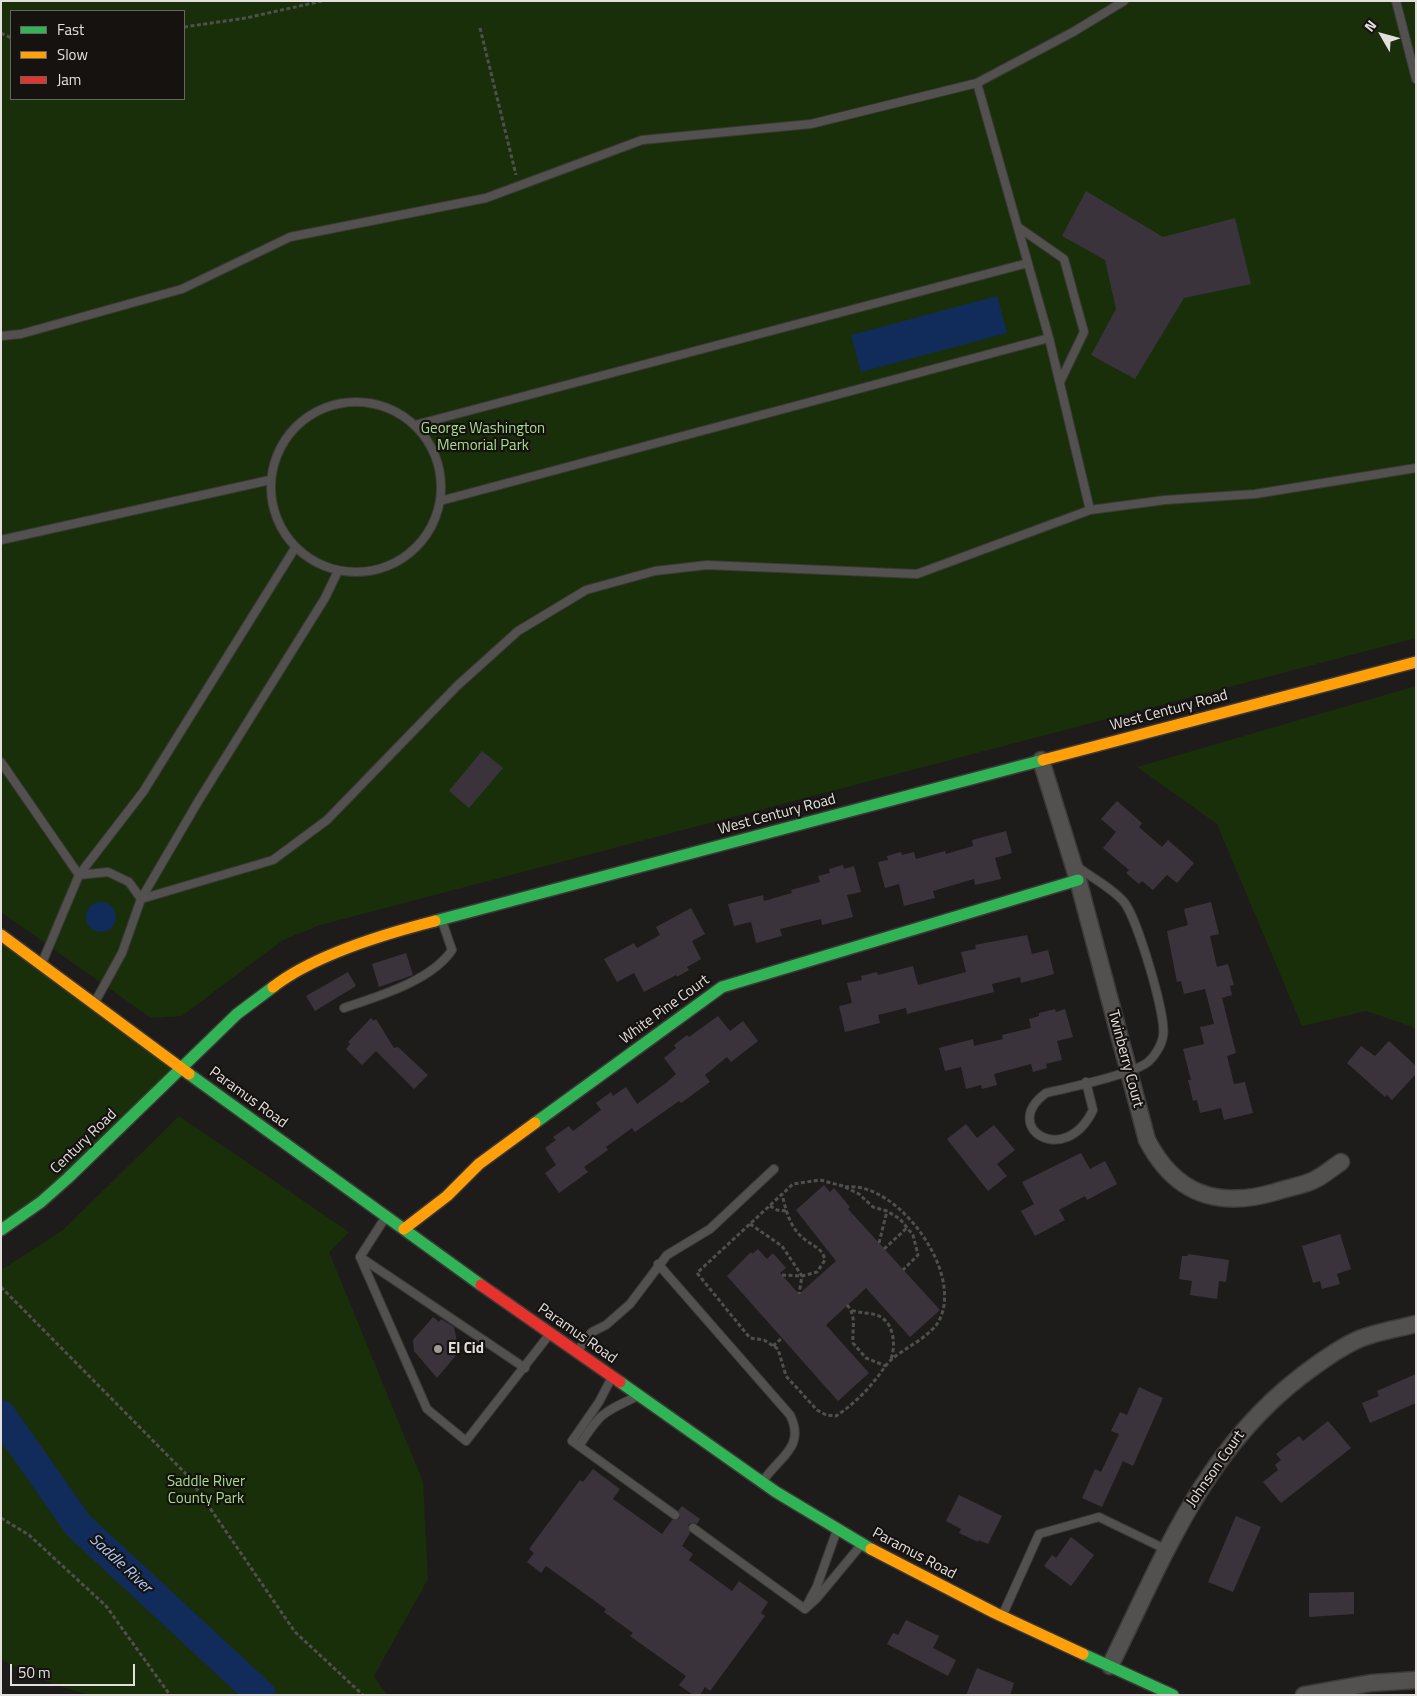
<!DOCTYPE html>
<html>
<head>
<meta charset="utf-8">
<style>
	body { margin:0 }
	#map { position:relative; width:1417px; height:1696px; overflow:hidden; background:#1e1c1a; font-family:"Titillium Web",sans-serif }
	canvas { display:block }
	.frame { position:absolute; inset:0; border:2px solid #e2dfdd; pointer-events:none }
	.legend { position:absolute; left:10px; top:10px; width:175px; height:90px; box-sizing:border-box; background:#161210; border:1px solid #686462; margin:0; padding:6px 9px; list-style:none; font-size:15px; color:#e2dfdd }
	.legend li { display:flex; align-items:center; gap:10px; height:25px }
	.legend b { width:25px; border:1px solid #686462 }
	.north { position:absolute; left:1357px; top:10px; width:50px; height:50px; -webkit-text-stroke:4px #161210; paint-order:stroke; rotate:308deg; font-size:14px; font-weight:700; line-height:20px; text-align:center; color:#e2dfdd }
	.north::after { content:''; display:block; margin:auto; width:18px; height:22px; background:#e2dfdd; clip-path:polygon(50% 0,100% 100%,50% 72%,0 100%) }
	.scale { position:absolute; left:10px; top:1664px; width:125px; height:22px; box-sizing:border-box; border:2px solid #e2dfdd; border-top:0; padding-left:6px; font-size:15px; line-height:18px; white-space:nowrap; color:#e2dfdd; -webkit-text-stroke:4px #161210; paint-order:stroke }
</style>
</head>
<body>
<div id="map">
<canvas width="1417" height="1696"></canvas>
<div class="frame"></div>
<ul class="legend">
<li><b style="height:6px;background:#30b455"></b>Fast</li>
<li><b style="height:6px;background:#ff9f0a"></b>Slow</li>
<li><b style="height:6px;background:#e5322d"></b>Jam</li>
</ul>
<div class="north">N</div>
<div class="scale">50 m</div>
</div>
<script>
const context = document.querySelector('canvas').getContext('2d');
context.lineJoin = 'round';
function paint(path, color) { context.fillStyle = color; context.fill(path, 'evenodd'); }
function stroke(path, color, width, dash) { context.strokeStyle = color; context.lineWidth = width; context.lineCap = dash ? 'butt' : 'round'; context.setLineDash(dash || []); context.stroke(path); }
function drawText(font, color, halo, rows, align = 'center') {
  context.font = font + ' "Titillium Web",sans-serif'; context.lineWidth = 4.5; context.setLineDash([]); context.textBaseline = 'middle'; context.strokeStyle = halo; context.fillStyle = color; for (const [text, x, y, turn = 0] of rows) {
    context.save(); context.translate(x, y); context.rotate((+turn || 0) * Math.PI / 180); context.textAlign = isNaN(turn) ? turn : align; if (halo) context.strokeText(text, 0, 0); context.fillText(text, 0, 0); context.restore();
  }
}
paint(new Path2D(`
	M1 1H1416V638L320 925 283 940 182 1016 151 1018 1 912ZM11 11H184V99H11Z
	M1416 686V1028L1366 1011 1302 1026 1217 824 1137 767Z
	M1 935 182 1069 1 1230Z
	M179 1116 349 1232 329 1252 423 1482 428 1579 374 1676 387 1695H89L53 1684 1 1660V1270L63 1230Z`), '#192f0a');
paint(new Path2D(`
	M997 296 1007 333 861 372 851 335Z
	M86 917a15 15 0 1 1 30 0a15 15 0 1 1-30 0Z`), '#112c5a');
stroke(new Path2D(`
	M1 1415 78 1525 261 1695`), '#112c5a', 30);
paint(new Path2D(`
	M1086 191 1163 237 1235 218 1251 284 1184 298 1135 379 1091 355 1116 309 1105 260 1062 236Z
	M482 751 503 768 469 808 449 791Z
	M1117 801 1142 823 1139 827 1162 847 1168 840 1194 863 1177 883 1167 875 1153 890 1142 881 1139 884 1126 873 1129 870 1103 848 1116 832 1101 819Z
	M1006 831 1012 853 995 858 1001 879 975 885 974 879 933 891 935 898 904 906 899 884 885 888 878 862 888 860 887 856 901 852 902 855 914 852 916 859 945 851 946 854 973 846 972 840Z
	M843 865 844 869 854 866 861 892 847 895 853 917 822 925 821 919 780 929 782 936 756 943 751 922 734 926 728 904 763 895 764 901 792 893 791 890 820 882 818 876 830 873 829 869Z
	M1211 902 1219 934 1210 936 1217 967 1228 964 1234 985 1230 986 1232 995 1222 998 1236 1053 1227 1056 1234 1084 1245 1082 1253 1113 1224 1120 1221 1108 1200 1113 1197 1100 1193 1101 1188 1080H1191L1183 1049 1204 1044 1200 1027 1214 1024 1205 989 1184 994 1181 981 1177 982 1167 931 1188 925 1184 909Z
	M691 908 705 934 692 941 701 959 687 967 689 970 677 977 676 975 644 992 634 973 617 982 604 959 634 943 637 948 660 935 656 927Z
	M1027 935 1032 954 1048 950 1054 974 1021 983 1020 977 992 984 994 992 907 1014 906 1008 878 1015 880 1023 845 1032 839 1006 852 1003 847 983 862 980 861 976 877 972 878 975 913 966 918 985 966 972 961 952 976 949 975 945Z
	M406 953 413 975 379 987 372 964Z
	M348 972 356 986 315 1011 306 996Z
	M1055 1009 1056 1012 1065 1009 1073 1037 1057 1041 1062 1060 1046 1064 1047 1068 1033 1072 1031 1064 994 1074 997 1085 982 1089 981 1085 966 1089 961 1067 945 1071 939 1048 973 1039 974 1046 1003 1039 1002 1035 1031 1028 1029 1019 1039 1016V1013Z
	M718 1016 730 1031 743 1021 758 1041 731 1062 727 1057 705 1075 710 1082 681 1103 679 1101 635 1132 632 1128 606 1147 608 1150 584 1167 588 1172 559 1193 545 1173 556 1165 545 1148 556 1140 553 1137 569 1126 573 1131 601 1110 596 1103 611 1092 613 1096 626 1087 637 1104 666 1083 676 1074 664 1058 676 1048 674 1045 687 1035 689 1037Z
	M371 1018 374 1021 376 1019 394 1048 398 1047 428 1075 414 1089 376 1051 362 1065 346 1049 350 1044 348 1042Z
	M1389 1041 1416 1066V1074L1392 1100 1387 1095 1385 1097 1347 1063 1361 1046 1375 1056Z
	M966 1124 977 1138 994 1125 1015 1150 997 1164 1007 1176 988 1191 947 1139Z
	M1081 1153 1090 1169 1105 1161 1117 1184 1087 1200 1085 1196 1059 1210 1065 1220 1035 1236 1021 1211 1034 1204 1022 1182Z
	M824 1185 830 1192 834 1188 850 1207 848 1209 940 1310 910 1337 866 1288 826 1325 869 1373 838 1401 727 1276 751 1252 752 1254 758 1249 767 1259 773 1253 786 1268 780 1273 799 1294 836 1261 796 1210Z
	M1340 1234 1351 1269 1337 1274 1340 1284 1322 1289 1320 1281 1313 1283 1302 1246Z
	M1188 1254 1229 1260 1226 1282 1219 1281 1217 1299 1190 1295 1192 1281 1179 1279 1182 1256H1188Z
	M433 1317 439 1322 441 1319 454 1327 457 1342 463 1347 437 1378 414 1351 413 1340Z
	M1416 1374V1403L1370 1423 1362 1403 1379 1396 1377 1391Z
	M1139 1387 1163 1398 1133 1466 1123 1461 1102 1507 1082 1498 1095 1469 1101 1472 1119 1434 1111 1431 1120 1412 1127 1415Z
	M1328 1421 1351 1448 1281 1503 1263 1482 1278 1470 1275 1465 1281 1460 1276 1454 1299 1436 1303 1441Z
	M593 1469 620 1489 613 1499 662 1534 672 1520 680 1518 678 1511 682 1506 700 1519 697 1524 691 1523 688 1525 690 1533 682 1546 693 1554 689 1560 732 1591 739 1581 768 1602 761 1613 765 1616 710 1691 705 1687 700 1695H693L679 1685 686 1676 630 1636 633 1633 604 1612 606 1609 546 1566 541 1573 527 1562 534 1553 529 1549 580 1480 583 1482Z
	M959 1495 1002 1516 988 1544 979 1540 978 1542 959 1533 961 1529 946 1521Z
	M1236 1516 1261 1527 1233 1592 1208 1582Z
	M1071 1537 1094 1555 1071 1586 1044 1566 1052 1555 1056 1558Z
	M1354 1592V1614L1309 1617V1593Z
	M906 1620 939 1636 933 1648 956 1660 948 1676 887 1644 893 1633 898 1635Z
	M977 1668 1014 1683 1010 1695H966Z`), '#3a333c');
const lane = new Path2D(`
	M1396 1 1416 79
	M977 83 1049 338 1090 510
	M1018 227 1064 259 1084 332 1060 382
	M1 336 21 334 182 289 290 237 486 198 642 140 811 124 977 83 1073 32 1124 1
	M271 487a85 85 0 1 1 170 0a85 85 0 1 1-170 0Z
	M415 425 1028 263
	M440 501 1049 338
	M1 540 270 480
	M1 762 79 875 108 872 129 882 141 899 273 860 327 820 457 686 518 631 586 590 655 571 707 565 917 574 1090 510 1165 500 1255 494 1416 468
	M1079 868C1094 879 1112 888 1124 902 1137 918 1167 1017 1163 1036 1162 1045 1154 1057 1148 1062 1134 1074 1067 1088 1046 1093 999 1127 1065 1169 1093 1110L1086 1082
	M42 963 79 875 143 792 295 548
	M95 1002 122 953 141 899 199 800 325 598 338 571
	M344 1008C379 996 431 981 452 950L442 921
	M360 1257 427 1409 466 1441 549 1335
	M360 1257 525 1368
	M360 1257 385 1218
	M658 1264 790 1415C806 1447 779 1457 763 1481
	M578 1350 592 1332 606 1325 630 1304 667 1255 710 1229 774 1169
	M611 1379 599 1402 572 1441 675 1515
	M579 1446C600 1414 601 1413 636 1397
	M693 1528 805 1609
	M807 1605 817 1586 837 1530
	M805 1609 817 1598 861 1545
	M1003 1614 1039 1534 1099 1517 1167 1550`);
const street = new Path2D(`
	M1041 760 1078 880 1147 1140C1175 1194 1217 1209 1275 1192 1287 1188 1300 1186 1312 1181 1322 1177 1332 1168 1341 1162
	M1110 1666C1163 1559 1202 1453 1300 1377 1317 1364 1337 1349 1357 1340 1375 1332 1397 1329 1416 1324
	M1304 1695 1371 1683 1416 1680`);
const fast = new Path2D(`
	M435 921 1043 760
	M189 1074 481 1285
	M535 1123 722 987 1078 880
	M1 1230 41 1202 68 1178 237 1014 273 987
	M620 1382 776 1492 871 1549
	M1083 1654 1173 1695`);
const slow = new Path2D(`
	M1043 760 1416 662
	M1 935 189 1074
	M273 987C314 955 384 934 435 921
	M404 1229 447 1196 479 1164 535 1123
	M871 1549 995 1613 1083 1654`);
const jam = new Path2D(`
	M481 1285 620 1382`);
stroke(lane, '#3c3938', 10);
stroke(street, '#3c3938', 19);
stroke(fast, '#3c3938', 14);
stroke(slow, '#3c3938', 14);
stroke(jam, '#3c3938', 14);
stroke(new Path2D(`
	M184 27 246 18 322 1
	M480 28 516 175
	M1 33 11 38
	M845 1187C898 1180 968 1277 937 1324 927 1338 905 1348 892 1359 885 1365 881 1373 875 1380 865 1393 850 1407 836 1416L826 1415 817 1410 786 1376 778 1349 764 1340 750 1338 697 1273 793 1184 820 1180 843 1186 859 1194 873 1207 887 1211 900 1219 913 1235 918 1255 903 1270
	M770 1206 777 1210 787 1211
	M750 1224 782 1246 802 1276 799 1294
	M879 1243 887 1211
	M884 1249 908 1227
	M782 1275 802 1276 817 1272 825 1260C822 1247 812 1246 803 1238 789 1226 786 1210 782 1194
	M1 1287 188 1476 295 1632 363 1695
	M847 1305C857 1316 852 1330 853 1343L866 1358 886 1366
	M852 1310C861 1314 870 1312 879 1316 894 1323 896 1345 891 1359
	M773 1346 782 1338
	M1 1518 29 1535 106 1606 170 1695`), '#504f4e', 3, [4, 2.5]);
stroke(lane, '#53514f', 8);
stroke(street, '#53514f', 16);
stroke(fast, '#30b455', 11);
stroke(slow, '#ff9f0a', 11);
stroke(jam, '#e5322d', 11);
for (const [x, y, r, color] of [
	[438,1349,5,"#9d9b99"]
]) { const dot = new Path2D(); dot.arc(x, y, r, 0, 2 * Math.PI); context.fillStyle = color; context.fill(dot); stroke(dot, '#161210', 2); }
drawText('15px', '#a5dd8a', '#161210', [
	["George Washington",483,429],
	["Memorial Park",483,446],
	["Saddle River",206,1482],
	["County Park",206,1499]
]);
drawText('15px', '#e2dfdd', '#161210', [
	["West Century Road",1169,711,-15],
	["West Century Road",777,815,-15],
	["White Pine Court",665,1010,-36],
	["Twinberry Court",1125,1059,75],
	["Paramus Road",248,1098,36],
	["Century Road",84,1142,-44],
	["Paramus Road",577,1334,35],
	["Johnson Court",1216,1469,-55],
	["Paramus Road",914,1554,28]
]);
drawText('bold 15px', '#e2dfdd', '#161210', [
	["El Cid",448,1349]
], 'left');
drawText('italic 16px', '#abc9f9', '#161210', [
	["Saddle River",120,1564,43]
]);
</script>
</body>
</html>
